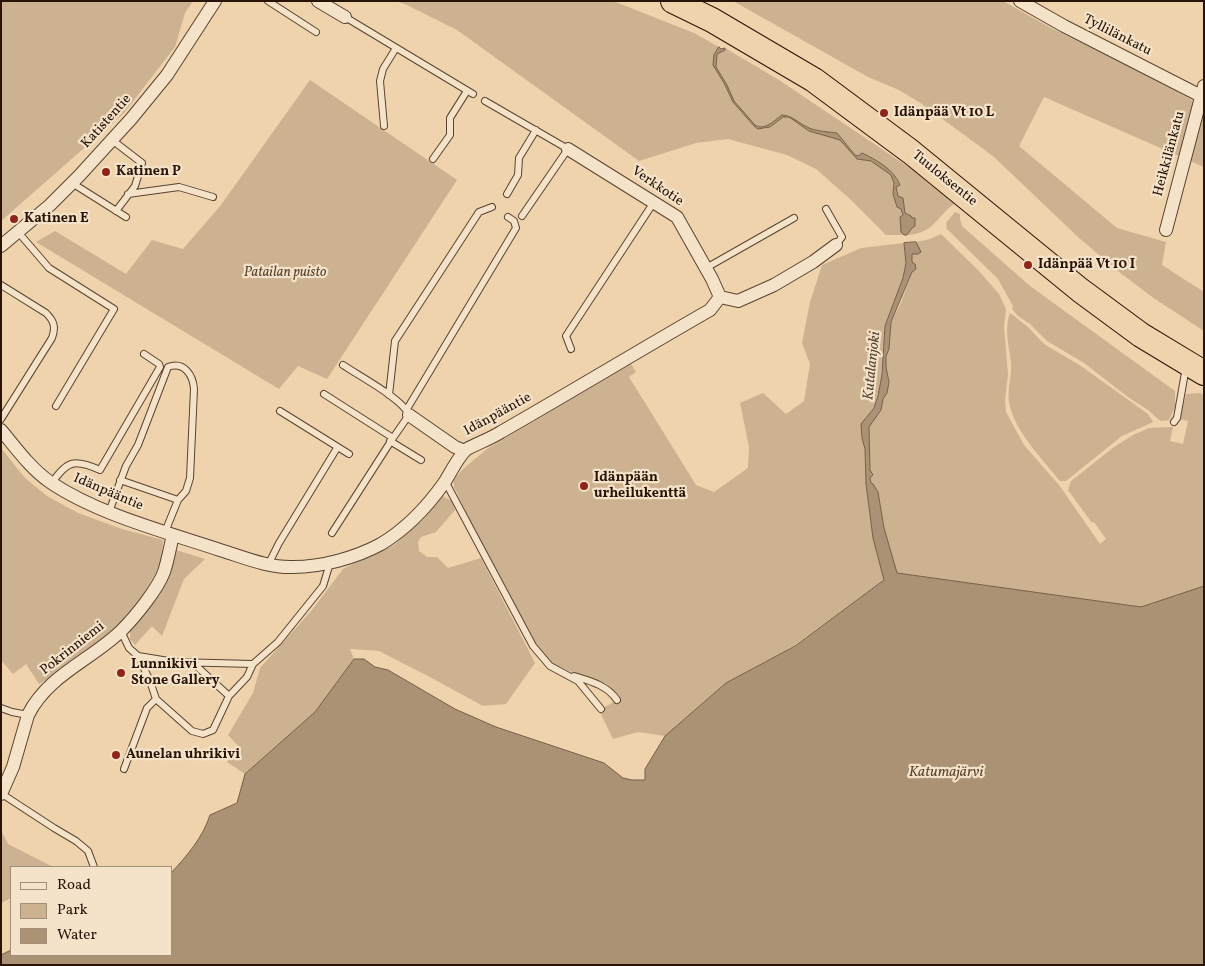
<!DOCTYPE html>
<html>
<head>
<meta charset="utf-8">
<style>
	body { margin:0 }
	#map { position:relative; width:1205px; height:966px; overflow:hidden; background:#eed3ac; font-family:Vollkorn,serif }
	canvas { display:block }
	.frame { position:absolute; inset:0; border:2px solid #281306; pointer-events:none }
	.legend { position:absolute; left:10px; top:866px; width:162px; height:90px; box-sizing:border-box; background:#f4e2c9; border:1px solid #a28f7b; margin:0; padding:6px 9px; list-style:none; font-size:15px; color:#281306 }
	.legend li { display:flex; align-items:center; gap:10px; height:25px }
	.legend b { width:25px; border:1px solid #a28f7b }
</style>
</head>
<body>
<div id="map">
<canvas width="1205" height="966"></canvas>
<div class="frame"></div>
<ul class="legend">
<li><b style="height:6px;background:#f4e2c9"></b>Road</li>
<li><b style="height:14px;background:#ccb290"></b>Park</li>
<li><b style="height:14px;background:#ab9274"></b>Water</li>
</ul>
</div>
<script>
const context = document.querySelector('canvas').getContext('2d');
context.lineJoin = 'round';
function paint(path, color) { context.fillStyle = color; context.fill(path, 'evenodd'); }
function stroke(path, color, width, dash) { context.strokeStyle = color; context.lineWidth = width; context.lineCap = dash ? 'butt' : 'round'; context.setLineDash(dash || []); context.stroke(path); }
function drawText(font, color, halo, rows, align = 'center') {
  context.font = font + ' Vollkorn,serif'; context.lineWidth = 4.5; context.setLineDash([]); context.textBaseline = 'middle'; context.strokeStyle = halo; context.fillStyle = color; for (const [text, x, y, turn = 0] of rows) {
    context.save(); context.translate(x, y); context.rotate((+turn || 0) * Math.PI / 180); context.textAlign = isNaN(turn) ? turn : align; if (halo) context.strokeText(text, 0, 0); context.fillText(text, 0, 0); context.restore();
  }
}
paint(new Path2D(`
	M1 1H193L185 13 175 47 124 113 1 221Z
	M395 1H613L694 33 719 47 714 55V65L724 83 733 102 757 129H765L783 117H789L809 131 840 140 857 159 871 161 891 175 894 183 893 194 897 206 901 209 903 215 901 232 904 235H886L850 199 816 169 787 155 728 139 696 143 639 161 457 30 405 4Z
	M733 1H1003L1053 29 1139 71 1190 99 1204 111V167L1044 97 1019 146 1117 228 1166 242 1162 265 1204 292V331L1155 299 1119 272 1078 237 993 156 922 104 899 90 868 77Z
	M725 48 779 80 910 168 954 204C935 218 935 233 907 235L912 227 915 218H912L905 213 903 198 898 196 896 187 900 184 896 176 876 160 855 155 837 133C829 132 814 131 807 127 797 122 793 116 782 115L766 127H761L755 125 734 101 727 85 716 67 717 54 725 50Z
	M310 80 457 180 327 379 298 366 279 389 36 242 55 231 126 274 152 240 183 249 221 205Z
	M955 212 960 214V219L962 226 1030 286 1175 391V407L1169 420 1161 421 1158 419 1148 410 1128 397 1084 363 1047 341 1030 324 1018 316 1012 309 1013 306 998 279 947 229 946 223Z
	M941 234 979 271 999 294 1006 309 1004 327 1008 374 1005 400 1006 412 1024 445 1059 485 1100 544 1106 539 1094 522 1092 523 1068 490 1071 481 1114 447 1133 435 1149 428 1173 427 1170 441 1183 444 1188 421 1180 419 1186 394 1200 393 1204 395V586L1141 607 897 573 884 580 792 647 726 683 665 736 638 732 613 739 599 710 619 699 607 684 580 676 552 663 539 649 474 529 454 487V480L462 470 487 449 631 364 636 372 629 377 696 485 714 492 748 468 749 447 740 403 763 393 786 414 804 401 810 364 802 343 810 302 822 265 861 248 904 243 906 263 903 278 885 326 882 375 878 396 874 408 869 413 862 438 865 449 866 484 873 538 884 527 878 492 871 483 870 478 869 427 881 410 882 399 887 393 889 382 886 367V356L889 349 891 322 901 303 915 264 912 263V253L916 242 930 239Z
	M1010 313 1028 327 1044 344 1081 366 1148 414 1153 422 1122 436 1066 481H1060C1043 460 1012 428 1009 401 1007 389 1012 376 1011 363 1009 347 1004 328 1010 313Z
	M1 448 25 478 47 496 78 513 122 529 163 540 161 563 147 589 116 628 52 677 39 684 26 664 13 674 1 660Z
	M442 496 452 501 455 510 436 532 421 537 418 542 419 551 427 557H437L448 568 481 558 535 663 506 704 483 706 428 676 379 651 350 649 354 659 315 712 245 774 227 762 239 747 228 735 253 693 260 668 312 610 343 569 394 545 424 519Z
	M176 550 205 559 184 579 162 636 152 626 135 645 130 639V627L169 574Z
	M1 830 8 844 53 867H11V898L1 903Z`), '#ccb290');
const water = new Path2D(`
	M719 47 721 49 725 48V50L717 54 716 67 727 85 734 101 755 125C765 131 773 121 782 115 793 116 797 122 807 127 814 131 829 132 837 133L855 155 858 156 862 153C875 159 895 170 900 185L896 187 898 196 903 198 905 213 911 216 912 218H915V226L912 228 907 235H904L901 232 900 217 903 215 901 209 897 207 893 194 894 183 891 175 871 161 857 159 840 140 809 131 789 117H783L770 127 758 129 755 127 733 102 724 83 713 65 714 55Z
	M916 242 921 252 918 254H912V262L915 264 916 269 912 272 891 322 889 349 886 356V367L889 382 887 393 883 399 881 410 869 427 870 470 873 475 870 478 871 483 873 484 878 492 884 528 897 573 1141 607 1204 586V965H1V955L11 950V955H171V873C187 856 203 837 210 815L237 803 245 774 315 712 354 659H364L375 667 388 670 455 709 496 727 604 763 623 778 632 780H645V769L665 736 726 683 795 646 884 580 873 538 866 484 865 449 862 438 861 424 874 408 878 396 882 375 885 326 903 278 906 263 904 243Z`);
paint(water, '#ab9274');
stroke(water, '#775f48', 1);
const lane = new Path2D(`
	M268 1 316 32
	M345 17 473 94
	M485 101 568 149 522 216
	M384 126 380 81 383 69 396 48
	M112 140 142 163 135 186 116 211
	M433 159 450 135V118L467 91
	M72 183 126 217
	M128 194 179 187 213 197
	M507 194 518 175 519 158 536 130
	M826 209 842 237 836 245
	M18 232 49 268 114 309 56 406
	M706 268 794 218
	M1 285 46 313C54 321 56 327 52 338L1 419
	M571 349 566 336 654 202
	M324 394 393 438
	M389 395 395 341 479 212 492 207
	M407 409 516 228 514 221 508 217
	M280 411 349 454
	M1174 422 1177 418 1186 367
	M390 441 421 460
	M120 480 178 500
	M445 481 533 646 550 666 578 681 601 709
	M52 483C67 460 75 459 100 470L160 367 159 364 144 354
	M109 512 126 466 138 445 168 367C184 361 193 375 194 389L190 478 186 491 178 500 165 532
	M332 533 393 438 409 415C403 399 359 376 343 365
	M268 565 279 543 337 448
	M121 631 129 648 138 656 175 662 253 664 278 642 323 586 330 563
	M138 656 150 681 156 699 192 731 203 734 213 730 229 696 247 677 253 664
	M192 662 229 696
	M574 676C590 681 607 685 617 700
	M1 708 12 712 28 715
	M124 769 147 708 156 699
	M2 794 54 828 76 841 88 851 94 867`);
const street = new Path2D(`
	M318 1 345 17
	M1020 1 1064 26 1201 96
	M568 149 677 217 712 279 720 297
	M1166 230 1204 86
	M1 246 50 205 79 176 131 119 167 75 215 1
	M720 297 738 301 774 285 813 262 836 245
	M409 415 455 447 465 451
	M1 430C16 448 31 469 50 482 97 514 166 532 220 550 243 557 268 568 293 567 322 567 355 558 381 544 406 529 427 507 444 483 450 474 459 455 467 449 478 443 490 439 501 432 571 392 640 350 710 310L720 297
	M1 794 13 767 28 715C48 675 91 660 121 631 135 617 157 590 164 572 168 560 170 547 173 535`);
const highway = new Path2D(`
	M673 1 712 20 814 80 911 152 1080 290 1141 335 1204 373`);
stroke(lane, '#5a4330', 8);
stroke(street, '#5a4330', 14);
stroke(highway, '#281306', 26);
stroke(lane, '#f4e2c9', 6);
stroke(street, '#f4e2c9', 12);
stroke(highway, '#eed3ac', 24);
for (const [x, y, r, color] of [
	[884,113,5,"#8f2418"],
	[106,172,5,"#8f2418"],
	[14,219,5,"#8f2418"],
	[1028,265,5,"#8f2418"],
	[584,486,5,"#8f2418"],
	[121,673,5,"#8f2418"],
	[116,755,5,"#8f2418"]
]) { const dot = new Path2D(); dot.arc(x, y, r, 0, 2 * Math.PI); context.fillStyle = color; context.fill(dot); stroke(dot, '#f4e2c9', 2); }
drawText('14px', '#281306', '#f4e2c9', [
	["Tyllilänkatu",1117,36,27],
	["Katistentie",107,122,-48],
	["Heikkilänkatu",1170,154,-75],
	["Tuuloksentie",944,179,39],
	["Verkkotie",657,187,34],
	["Idänpääntie",498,415,-29],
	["Idänpääntie",108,493,23],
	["Pokrinniemi",73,649,-38]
]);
drawText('bold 14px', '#281306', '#f4e2c9', [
	["Idänpää Vt 10 L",894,113],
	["Katinen P",116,172],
	["Katinen E",24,219],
	["Idänpää Vt 10 I",1038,265],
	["Idänpään",594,478],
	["urheilukenttä",594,494],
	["Lunnikivi",131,665],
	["Stone Gallery",131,681],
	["Aunelan uhrikivi",126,755]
], 'left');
drawText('italic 14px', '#59432f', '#f4e2c9', [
	["Patailan puisto",285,273]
]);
drawText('italic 15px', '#5c4632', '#f4e2c9', [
	["Kutalanjoki",873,366,-84],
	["Katumajärvi",946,773]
]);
</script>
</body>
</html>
